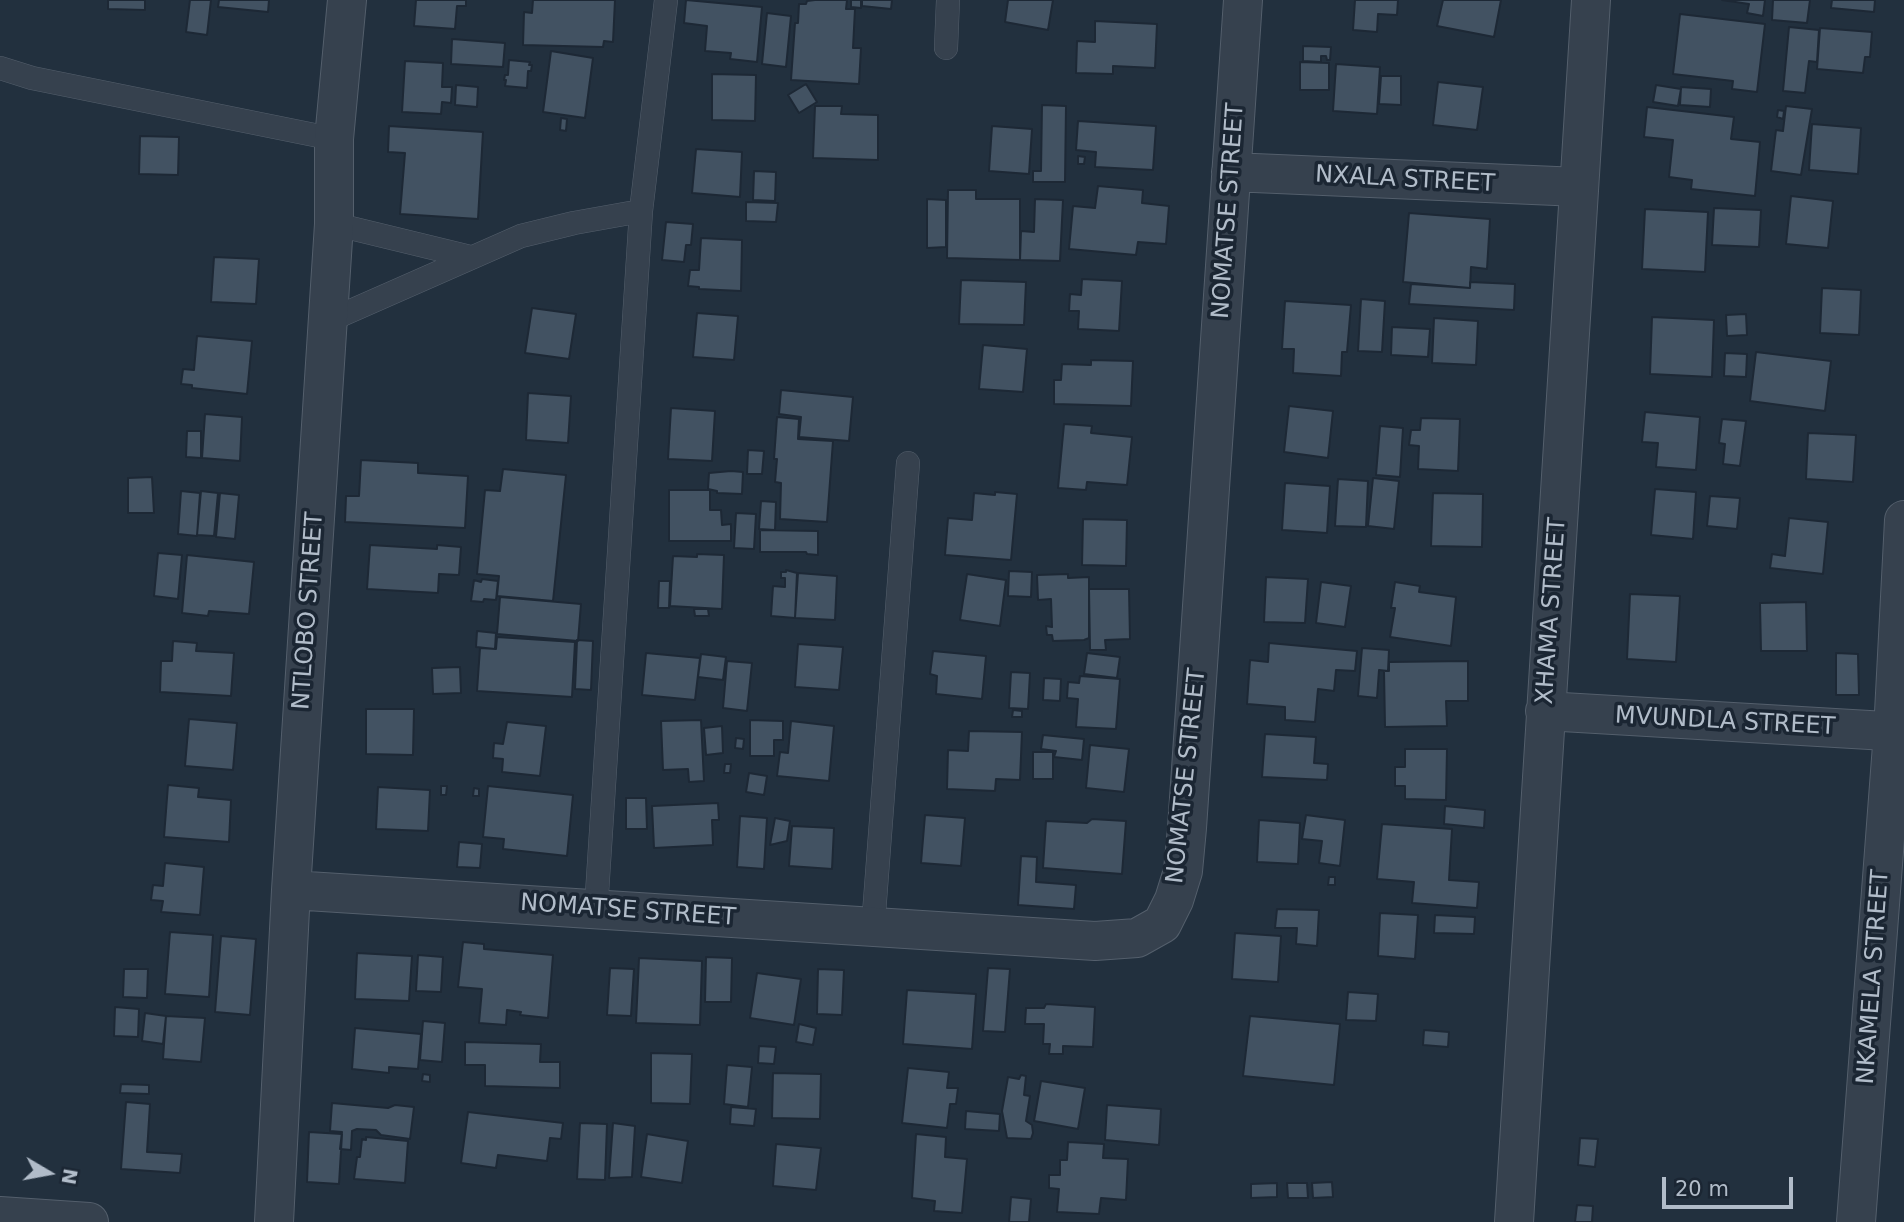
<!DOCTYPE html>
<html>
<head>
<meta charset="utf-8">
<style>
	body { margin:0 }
	#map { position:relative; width:1904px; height:1222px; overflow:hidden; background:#22303e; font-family:"DejaVu Sans",sans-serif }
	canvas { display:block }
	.north { position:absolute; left:14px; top:1138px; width:70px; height:70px; -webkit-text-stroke:5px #1b2633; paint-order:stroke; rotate:100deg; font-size:19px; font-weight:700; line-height:28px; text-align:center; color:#b1bcc9 }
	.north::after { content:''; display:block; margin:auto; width:24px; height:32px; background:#b1bcc9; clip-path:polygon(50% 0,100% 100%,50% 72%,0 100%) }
	.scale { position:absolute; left:1662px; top:1177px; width:131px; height:32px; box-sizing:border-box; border:4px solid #b1bcc9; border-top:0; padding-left:9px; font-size:21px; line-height:24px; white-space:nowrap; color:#b1bcc9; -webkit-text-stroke:5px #1b2633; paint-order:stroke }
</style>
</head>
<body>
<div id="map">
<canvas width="1904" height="1222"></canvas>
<div class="north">N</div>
<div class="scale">20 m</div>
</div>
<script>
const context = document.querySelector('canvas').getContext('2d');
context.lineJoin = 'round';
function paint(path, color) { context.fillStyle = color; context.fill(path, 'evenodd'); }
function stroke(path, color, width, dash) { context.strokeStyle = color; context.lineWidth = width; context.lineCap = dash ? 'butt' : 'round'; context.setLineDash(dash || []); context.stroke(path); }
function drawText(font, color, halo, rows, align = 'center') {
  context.font = font + ' "DejaVu Sans",sans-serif'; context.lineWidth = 7; context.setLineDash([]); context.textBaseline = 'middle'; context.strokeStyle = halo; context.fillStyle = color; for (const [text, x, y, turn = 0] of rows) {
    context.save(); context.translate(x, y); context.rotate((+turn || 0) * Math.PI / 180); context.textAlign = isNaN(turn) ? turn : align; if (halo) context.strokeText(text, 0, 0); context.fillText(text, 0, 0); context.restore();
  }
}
const building = new Path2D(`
	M108 0H145V10L108 9Z
	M190 0H211L207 35 186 32Z
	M219 0H269L268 12 218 7Z
	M416 0H466V6H457L455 29 414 26Z
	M533 0H615L613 42 604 41 603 47 523 45 524 12 532 13Z
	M686 0 762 7 757 62 730 59 731 53 705 51 707 26 684 23Z
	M815 0H847L846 9H855L853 48H861L859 84 791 80 795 23H798L799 4H806L807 1Z
	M851 0H861V8L851 7Z
	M862 0H892L891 9 862 6Z
	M1008 0H1053L1048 30 1005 22Z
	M1355 0H1398L1397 15 1378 14 1377 32 1353 30Z
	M1443 0H1501L1494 37 1437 26Z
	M1722 0H1765L1763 16 1747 13 1749 4Z
	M1773 0H1810L1807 23 1772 20Z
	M1832 0H1875L1874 12 1831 8Z
	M767 13 791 16 786 67 762 64Z
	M1680 14 1765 24 1757 92 1732 89 1733 81 1673 74Z
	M1095 21 1157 24 1155 68 1113 66V74L1076 73 1077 41 1095 42Z
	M1789 27 1819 30 1817 62 1809 61 1805 93 1783 91Z
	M1820 28 1872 32 1870 57H1865L1863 73 1817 69Z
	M452 39 505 43 503 67 451 64Z
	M1303 46 1331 47 1330 60H1327L1326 56H1321V62L1303 61Z
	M551 51 593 58 585 118 543 112Z
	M509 60 530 62 529 65H532L531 71H528L527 88 505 86 506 80H504L505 75H508Z
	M405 61 443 63 442 87H452L451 103 442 102 441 114 402 112Z
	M1300 62 1329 63V90H1300Z
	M1336 64 1380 67 1377 114 1333 111Z
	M712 74 756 75 755 121 712 120Z
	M1381 76H1401V105L1379 104Z
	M1438 82 1483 87 1477 130 1433 125Z
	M806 84 817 102 799 113 788 95Z
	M456 85 478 87 477 107 455 105Z
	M1656 85 1681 89 1678 106 1653 102Z
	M1681 87 1711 89 1710 107 1680 105Z
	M1042 105 1066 106 1065 182H1033V171H1041Z
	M815 106H842L841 114 878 115V160L813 158Z
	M1786 106 1812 109 1801 175 1771 171 1776 130 1783 131Z
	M1647 107 1734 117 1731 139 1760 142 1755 196 1691 189 1692 180 1669 177 1673 140 1644 137Z
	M1778 110 1784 111 1783 119 1777 117Z
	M561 118 567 119 566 131 560 130Z
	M1078 121 1156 126 1153 170 1095 167 1096 152 1076 150Z
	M1812 124 1861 128 1858 174 1809 170Z
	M389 126 483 132 478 219 400 214 405 153 388 152Z
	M992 126 1032 129 1029 174 989 171Z
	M140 136 179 137 178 175 139 174Z
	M696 149 742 152 740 197 692 193Z
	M1078 156 1085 157 1084 164H1078Z
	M754 171 776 172 775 201 753 200Z
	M1098 186 1143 190 1142 203 1169 206 1166 244 1138 242 1136 255 1069 249 1073 206 1095 208Z
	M948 190H976V199H1020V260L947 258Z
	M1791 196 1833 201 1828 248 1786 244Z
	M927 199 946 200V247L927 248Z
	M1035 199 1063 200 1060 261 1020 260 1021 231 1034 232Z
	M746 202 778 203 776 222 746 221Z
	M1714 208 1761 210 1759 247 1712 245Z
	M1645 209 1708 212 1705 272 1642 269Z
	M1409 213 1490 219 1487 269 1471 267 1470 288 1403 282Z
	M666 222 693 224 691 245H686L684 262 662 260Z
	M701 238 742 240 741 291 699 289V287L688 286 690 270H699Z
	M214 257 259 259 256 304 211 302Z
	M1082 279 1122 281 1119 331 1078 329 1079 311H1069L1070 294 1081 295Z
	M961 280 1026 282 1024 325 959 324Z
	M1470 282 1515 284 1514 310 1409 304 1411 284 1470 288Z
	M1822 288 1861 290 1859 335 1820 333Z
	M1361 299 1385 301 1382 352 1358 351Z
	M1285 301 1351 305 1347 352H1342L1341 376 1293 373 1294 349H1282Z
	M532 308 576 314 569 359 525 353Z
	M697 313 738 316 734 360 693 357Z
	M1746 314 1747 335 1727 336 1726 315Z
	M1652 317 1714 320 1712 377 1650 374Z
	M1434 318 1478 321 1476 365 1432 363Z
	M1392 327 1430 329 1428 357 1391 355Z
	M197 336 252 341 247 394 192 388V385L181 384 183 369 194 370Z
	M983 345 1027 349 1023 392 979 389Z
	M1756 352 1831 361 1825 411 1750 401Z
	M1725 353 1747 354 1746 377 1724 376Z
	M1091 360 1133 361 1131 406 1054 404V380H1061L1062 364 1091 365Z
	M781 390 853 397 849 441 799 437 801 417 779 414Z
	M528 393 571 396 568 443 526 440Z
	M1289 406 1333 411 1328 458 1284 452Z
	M671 408 715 411 712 461 668 459Z
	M1645 412 1700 417 1696 470 1656 467 1658 443 1642 442Z
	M205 414 242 417 240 461 202 458Z
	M777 417 799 419 798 439 833 441 827 522 780 519 781 483 775 482 777 459H774Z
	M1421 418 1460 419 1458 471 1418 469 1419 446 1409 445 1411 430H1420Z
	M1722 419 1746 421 1740 466 1723 464 1725 444 1719 443Z
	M1064 424 1092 426 1091 433 1132 437 1127 485 1087 482 1086 490 1058 488Z
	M1380 426 1403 428 1400 477 1376 475Z
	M187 431H201V458L186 457Z
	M1808 433 1856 435 1853 482 1806 479Z
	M748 450 764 451 762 474H747Z
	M361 460 418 463V473L468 476 465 528 345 522 346 496H359Z
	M503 469 566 475 553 601 497 596 499 576 477 574 485 490 500 491Z
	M731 471 743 472 742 494 717 493V491L708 489 709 473Z
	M152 477 154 513H128V478Z
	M1373 478 1399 481 1394 529 1368 526Z
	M1338 479 1368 481 1366 527 1335 526Z
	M1285 483 1330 486 1327 533 1282 530Z
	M1655 489 1696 492 1693 539 1651 535Z
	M669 490H710V510H721L722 525 731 524V541H669Z
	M181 491 200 493 197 536 178 534Z
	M201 491 218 493 214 536 197 535Z
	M995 492 1017 494 1011 560 945 555 948 518 972 520 974 493 995 495Z
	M220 493 239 495 235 539 216 537Z
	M1433 493 1483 494 1482 547 1431 546Z
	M1710 496 1740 498 1737 529 1707 526Z
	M761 501 776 502 775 530 759 529Z
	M736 513 756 514 754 549 734 548Z
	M1789 518 1828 522 1823 574 1770 568 1772 554 1785 556Z
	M1083 519 1127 520 1126 566 1082 565Z
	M760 530 818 531V555L807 554 806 552H760Z
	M370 545 437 549V545L461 547 459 575 439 574 438 593 367 589Z
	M158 553 182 555 178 599 154 596Z
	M697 554 724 555 722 609 670 606 673 556 697 557Z
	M187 555 254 562 249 614 209 611 208 616 182 613Z
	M786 570 797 573 795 618 771 616 773 586 785 587V578H781V572H786Z
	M1009 571 1032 572 1031 597 1008 596Z
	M798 573 837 576 835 620 795 618Z
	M967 574 1006 580 1000 626 960 620Z
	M1068 574V578L1089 577V638L1084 640 1053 641 1052 635H1047L1046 626 1052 627 1051 599 1038 600 1037 575Z
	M1266 577 1308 579 1305 623 1264 622Z
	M482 579 498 581 496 600 484 599 483 602 471 601 474 580 481 582Z
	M659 581H670L669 608H658Z
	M1321 582 1351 586 1345 627 1316 623Z
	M1395 582 1420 586 1419 592 1456 597 1451 646 1390 637 1395 608H1391Z
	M1089 589H1129L1130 639 1105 640 1106 650H1090Z
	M1630 594 1680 596 1676 662 1627 659Z
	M500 597 581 604 578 641 497 634Z
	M1806 602 1807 651H1761L1760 603Z
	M694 609H708L709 616H695Z
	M477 631 496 633 495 649 476 647Z
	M497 637 575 642 572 697 477 691 480 648 496 649Z
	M577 640 593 641 591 690 575 689Z
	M173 641 197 643 196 651 234 653 231 696 160 692 161 661H172Z
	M1269 643 1357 651 1355 671 1336 670 1334 691 1318 689 1315 722 1285 720V707L1247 704 1250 660 1268 662Z
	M798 644 843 647 839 690 795 687Z
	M1362 648 1389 650 1388 671 1379 670 1377 698 1358 696Z
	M933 651 986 656 982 699 936 694 937 676 930 674Z
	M646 653 700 658 695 700 642 695Z
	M1087 653 1120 657 1117 678 1084 674Z
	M1836 653 1858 654 1859 695H1836Z
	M701 654 726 657 723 680 698 677Z
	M727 661 752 663 747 711 723 708Z
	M1468 661V701H1446L1447 726 1385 727 1384 671H1389V662Z
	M460 667 461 693 433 694 432 668Z
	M1011 672 1030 673 1028 709 1009 708Z
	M1080 676 1120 679 1116 729 1076 727 1078 699 1067 698 1068 682 1079 683Z
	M1044 678 1061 679 1060 701 1043 700Z
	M366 709H414L413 755 366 754Z
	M1013 710 1022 711V717H1012Z
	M189 719 237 723 233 770 185 766Z
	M701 720 704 781 689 782 688 769 663 770 661 721Z
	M750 720 783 721V740H774V756H750Z
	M791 721 834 726 829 781 777 776 780 752 788 753Z
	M507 722 546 726 540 776 502 772 503 759 493 758 494 743 503 744Z
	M722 726 723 753 706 755 704 728Z
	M969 731 1022 732 1020 780 996 779 995 791 947 789 948 750 968 751Z
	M1265 734 1316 737 1314 763 1328 764 1327 780 1262 777Z
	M1043 735 1084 739 1082 760 1054 757 1056 751 1041 749Z
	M736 738 744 739 743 749 735 748Z
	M1090 745 1129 749 1124 792 1086 788Z
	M1405 749H1447L1446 800 1405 799V786H1395V767H1405Z
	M1033 752H1053V779H1033Z
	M725 764H731L730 773H724Z
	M749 773 767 776 764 795 746 792Z
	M168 785 199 788 198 797 231 800 229 842 164 837Z
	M441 786H447L446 795H441Z
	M488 786 573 795 567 856 503 849 504 839 483 837Z
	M378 787 430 790 428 831 376 829Z
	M474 788 479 789V796H473Z
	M626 798H646L647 829H626Z
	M718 803 719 820H712L713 845 654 848 652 806Z
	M1445 806 1485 810 1484 828 1444 824Z
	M925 815 965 818 961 866 921 863Z
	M1306 815 1345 820 1340 866 1319 863 1322 841 1302 839Z
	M740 816 767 818 764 869 737 867Z
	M775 818 790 821 787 841 770 845Z
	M1092 819 1126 821 1122 874 1043 868 1046 821 1087 823Z
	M1259 820 1300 823 1298 864 1257 862Z
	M1382 824 1452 829 1449 880 1479 882 1477 908 1412 903 1414 882 1377 879Z
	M792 826 834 828 832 869 789 866Z
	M459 842 482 844 480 868 457 867Z
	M1021 856 1037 857 1036 882 1076 885 1074 909 1018 905Z
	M165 863 204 867 200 915 161 912 163 901 151 900 153 885 163 886Z
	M1329 877H1335V885H1328Z
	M1277 909 1319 910 1317 946 1296 944 1297 928H1275Z
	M1380 913 1418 915 1415 959 1378 956Z
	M1435 915 1475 917 1474 934 1434 933Z
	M170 932 213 935 209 997 165 994Z
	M1235 933 1281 936 1278 982 1232 979Z
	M221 936 256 939 250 1015 215 1012Z
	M463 942 484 944V949L553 955 548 1018 520 1015 521 1012 507 1010 506 1025 479 1023 482 989 458 987Z
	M357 953 412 956 409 1001 355 999Z
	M418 955 443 957 441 992 416 991Z
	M706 957 732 958 731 1002H705Z
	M639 958 702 961 700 1025 636 1023Z
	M610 968 634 969 631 1016 607 1015Z
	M988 968 1010 969 1005 1032 983 1031Z
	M124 969H148L147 998 123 997Z
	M818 969 844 970 842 1015 817 1014Z
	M757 973 801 979 794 1025 750 1018Z
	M907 990 976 994 972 1049 903 1044Z
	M1348 992 1378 994 1376 1021 1346 1020Z
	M1046 1004 1095 1007 1093 1047 1063 1046V1054H1049L1050 1044H1043L1044 1024H1025L1026 1008H1044Z
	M115 1007 139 1009 138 1037 114 1036Z
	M145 1013 166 1016 163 1044 142 1041Z
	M166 1016 205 1018 201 1062 163 1059Z
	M1250 1016 1340 1024 1334 1085 1243 1076Z
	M423 1021 445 1023 442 1062 420 1060Z
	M799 1024 816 1028 813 1045 796 1042Z
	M355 1028 421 1034 418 1069 389 1067V1073L352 1069Z
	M1424 1030 1449 1032 1448 1047 1423 1045Z
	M465 1042 541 1044 540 1062H560V1088L485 1086V1065H465Z
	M759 1046 776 1047 774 1064 758 1063Z
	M651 1053 692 1054 690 1104 651 1103Z
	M727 1065 752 1067 748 1107 724 1104Z
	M908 1068 949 1072 947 1088H958L956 1104H950L947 1128 902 1123Z
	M773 1073 821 1074 820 1119 772 1118Z
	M423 1074 430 1075V1082L422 1081Z
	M1021 1075 1026 1076 1024 1095 1030 1096 1026 1121 1032 1125 1033 1133 1031 1139 1007 1138 1002 1111 1008 1077 1019 1079Z
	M1041 1081 1085 1088 1078 1129 1034 1121Z
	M121 1084 149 1085V1094L120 1093Z
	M126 1102 150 1104 147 1152 182 1154 180 1173 121 1169Z
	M332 1103 388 1108 395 1105 414 1107 410 1139 381 1135 376 1130 357 1129 352 1131 351 1150 340 1149 342 1132 330 1131Z
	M1107 1105 1161 1109 1159 1145 1105 1140Z
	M731 1107 756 1109 754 1126 730 1124Z
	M966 1111 1000 1114 999 1131 965 1129Z
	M468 1112 563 1123 561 1139 550 1138 547 1161 498 1155 496 1168 461 1163Z
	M580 1123 607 1124 605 1180 577 1179Z
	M613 1123 635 1126 632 1177 609 1178Z
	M309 1132 342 1134 339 1184 307 1182Z
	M647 1134 688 1141 682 1183 641 1177Z
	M916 1134 946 1137 945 1157 967 1159 962 1213 934 1211 935 1201 912 1198Z
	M366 1137 408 1141 405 1183 354 1179 357 1157H360L362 1139 366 1140Z
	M1580 1138 1598 1139 1595 1167 1578 1165Z
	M1068 1142 1104 1144 1103 1158 1128 1159 1126 1200 1101 1198 1099 1214 1057 1212 1059 1189 1049 1188V1175H1060V1160H1067Z
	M776 1144 821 1148 816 1190 773 1186Z
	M1332 1182 1333 1197 1313 1198 1312 1183Z
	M1277 1183V1197L1251 1198V1184Z
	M1287 1183H1307L1308 1198H1288Z
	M1011 1197 1031 1199 1029 1222H1009Z
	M1577 1205 1593 1206 1592 1222H1575Z`);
paint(building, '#425262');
stroke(building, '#1d2835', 2);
const lane = new Path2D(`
	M946 48 948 0
	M0 68 32 78 334 139
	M334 224 470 257
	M328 321 521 236 574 223 641 211
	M596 909 641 211 666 0
	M873 927 908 463`);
const street = new Path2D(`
	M1231 172 1579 187
	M1545 711 1904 732
	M291 890 1095 941 1137 938 1162 924 1174 900 1183 871 1187 828 1243 0
	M0 1216 89 1222
	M274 1222 291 890 334 224V139L347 0
	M1514 1222 1591 0
	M1856 1222 1893 732 1904 520`);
stroke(lane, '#545f6c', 24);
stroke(street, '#545f6c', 40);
stroke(lane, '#36414e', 23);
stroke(street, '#36414e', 38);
drawText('24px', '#b1bcc9', '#1b2633', [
	["NXALA STREET",1405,180,3],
	["NOMATSE STREET",1229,211,-86],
	["NTLOBO STREET",309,611,-86],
	["XHAMA STREET",1552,611,-86],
	["MVUNDLA STREET",1725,722,3],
	["NOMATSE STREET",1187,776,-84],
	["NOMATSE STREET",628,911,4],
	["NKAMELA STREET",1874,977,-86]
]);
</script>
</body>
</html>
